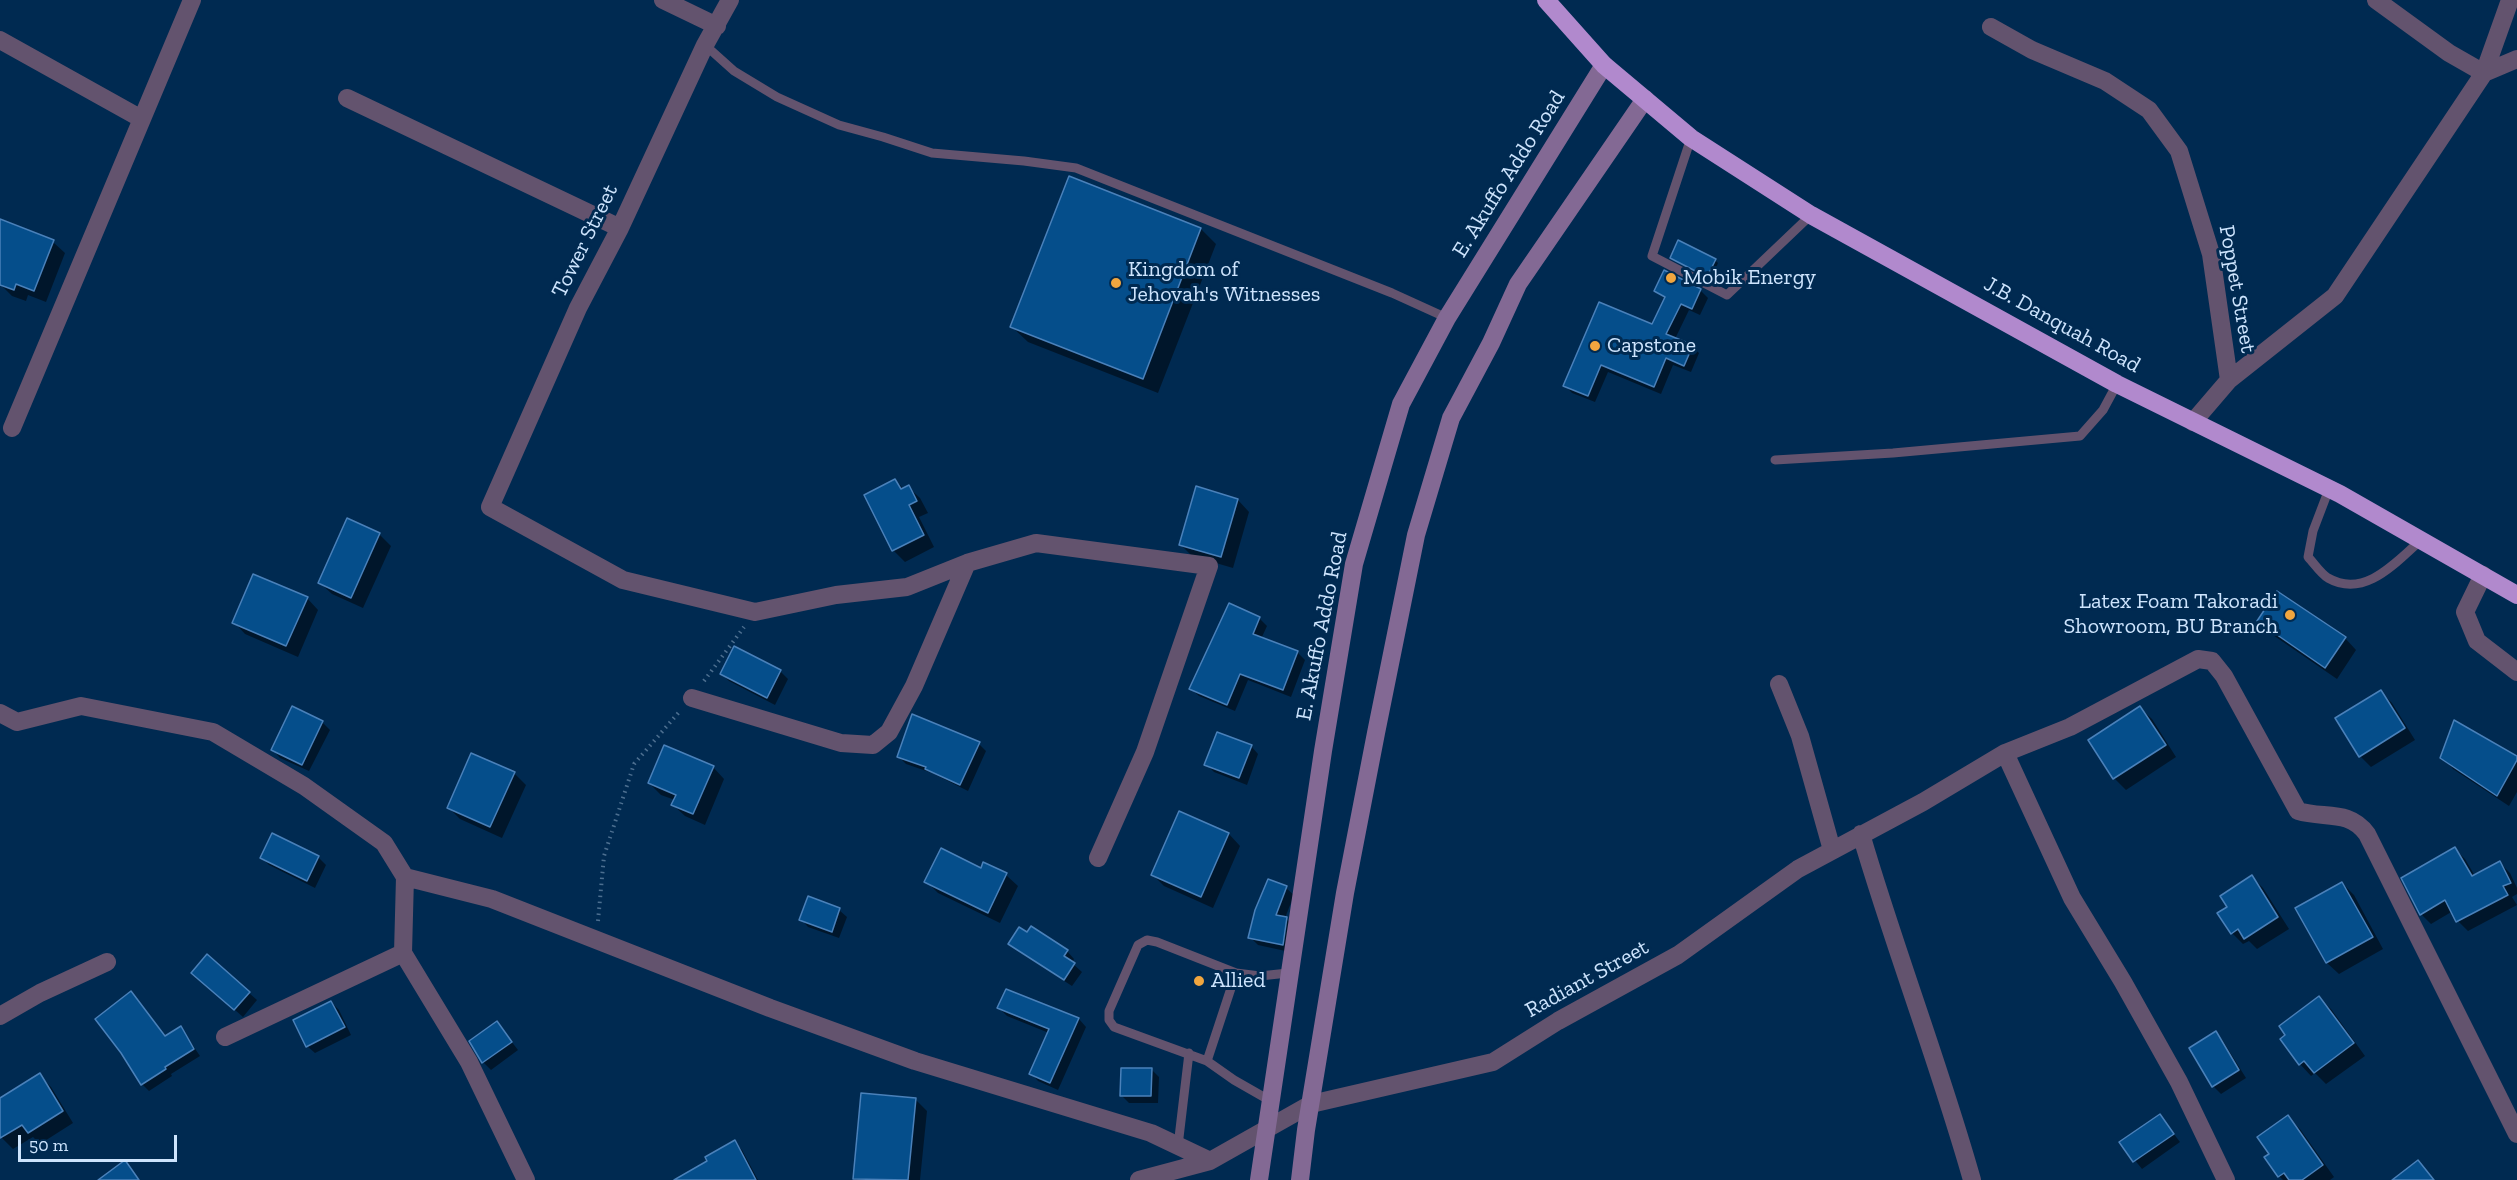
<!DOCTYPE html>
<html>
<head>
<meta charset="utf-8">
<style>
	body { margin:0 }
	#map { position:relative; width:2517px; height:1180px; overflow:hidden; background:#002a51; font-family:"Zilla Slab",serif }
	canvas { display:block }
	.scale { position:absolute; left:18px; top:1135px; width:159px; height:27px; box-sizing:border-box; border:3px solid #cde4fd; border-top:0; padding-left:8px; font-size:18px; line-height:21px; white-space:nowrap; color:#cde4fd; -webkit-text-stroke:4px #002a51; paint-order:stroke }
</style>
</head>
<body>
<div id="map">
<canvas width="2517" height="1180"></canvas>
<div class="scale">50 m</div>
</div>
<script>
const context = document.querySelector('canvas').getContext('2d');
context.lineJoin = 'round';
function paint(path, color) { context.fillStyle = color; context.fill(path, 'evenodd'); }
function stroke(path, color, width, dash) { context.strokeStyle = color; context.lineWidth = width; context.lineCap = dash ? 'butt' : 'round'; context.setLineDash(dash || []); context.stroke(path); }
function drawText(font, color, halo, rows, align = 'center') {
  context.font = font + ' "Zilla Slab",serif'; context.lineWidth = 6; context.setLineDash([]); context.textBaseline = 'middle'; context.strokeStyle = halo; context.fillStyle = color; for (const [text, x, y, turn = 0] of rows) {
    context.save(); context.translate(x, y); context.rotate((+turn || 0) * Math.PI / 180); context.textAlign = isNaN(turn) ? turn : align; if (halo) context.strokeText(text, 0, 0); context.fillText(text, 0, 0); context.restore();
  }
}
paint(new Path2D(`
	M0 221 53 242 65 253 46 302 28 295 26 301 12 296 0 284Z
	M1201 229 1216 244 1158 393 1028 342 1012 327Z
	M1671 257 1715 260 1718 263 1711 279Z
	M1664 272 1700 290 1708 298 1700 315 1689 310 1675 339 1692 346 1699 353 1691 372 1673 365 1661 394 1608 372 1595 402 1572 393 1565 385 1653 326 1666 299 1656 290Z
	M895 480 904 489 908 487 920 498 928 513 919 517 934 547 905 562 893 550Z
	M1238 500 1249 512 1233 568 1192 556 1180 544Z
	M379 534 391 546 363 608 332 594 320 583Z
	M307 598 318 610 298 657 245 634 234 622Z
	M1259 618 1267 626 1261 639 1297 652 1305 660 1291 697 1248 680 1235 711 1199 696 1191 689Z
	M2259 621 2345 638 2356 650 2337 679 2270 633Z
	M735 648 781 672 788 679 775 705 729 681 722 674Z
	M2381 692 2392 703 2415 740 2371 767 2360 756Z
	M2140 708 2152 719 2176 757 2126 790 2114 778Z
	M322 722 330 730 309 771 280 758 273 750Z
	M979 744 986 751 968 791 932 773 906 764 898 756Z
	M1251 746 1258 754 1247 785 1214 772 1206 764Z
	M2442 757 2517 758V792L2509 806 2453 769Z
	M713 767 724 779 705 825 685 816 673 805 675 800 661 795 649 783Z
	M514 773 526 785 502 838 460 819 448 807Z
	M1180 813 1229 834 1240 846 1213 908 1164 886 1152 874Z
	M2455 849 2465 859 2475 876 2500 863 2510 873 2517 888V894L2512 897 2517 905 2468 931 2458 921 2453 911 2431 924 2421 914Z
	M318 857 326 865 315 888 269 865 262 858Z
	M982 870 1006 875 1018 886 1000 923 938 893 926 881Z
	M2252 877 2263 888 2289 929 2257 949 2249 941 2243 944 2232 933 2229 907Z
	M2342 883 2354 895 2383 949 2339 974 2327 963 2297 908Z
	M1286 888 1294 895 1285 918 1294 926 1290 952 1258 945 1250 937Z
	M839 910 847 917 839 938 808 927 801 919Z
	M1010 944 1067 951 1074 959 1072 963 1082 972 1072 986 1018 951Z
	M207 956 257 1000 243 1017 201 980Z
	M1006 991 1079 1019 1086 1027 1058 1090 1038 1081 1031 1073 1049 1033 1007 1016 999 1008Z
	M131 993 166 1037 181 1028 200 1056 171 1074 172 1076 149 1091 142 1084Z
	M2319 998 2331 1009 2365 1056 2326 1084 2315 1073 2311 1076 2300 1064Z
	M331 1002 339 1010 351 1035 315 1053 307 1046Z
	M497 1023 518 1050 491 1070 483 1062 471 1041Z
	M2216 1033 2223 1041 2246 1078 2221 1094 2213 1086Z
	M1152 1070 1159 1077 1158 1103H1129L1121 1095Z
	M39 1075 51 1087 73 1123 40 1144 33 1137 13 1149 0 1136V1100Z
	M915 1099 927 1111 920 1180H856L855 1179Z
	M2160 1116 2180 1142 2142 1169 2121 1143Z
	M2288 1117 2300 1129 2334 1177 2330 1180H2283L2279 1176 2271 1154Z
	M734 1142 742 1150 758 1180H683Z`), '#0007');
const building = new Path2D(`
	M1069 176 1201 228 1143 379 1010 327Z
	M0 219 54 240 34 291 16 284 14 290 0 285Z
	M1678 240 1716 259 1707 277 1670 258Z
	M1664 270 1701 289 1692 309 1681 304 1666 334 1693 345 1684 366 1666 358 1654 387 1601 365 1588 396 1563 386 1599 302 1652 324 1665 297 1654 291Z
	M895 479 901 489 909 485 917 501 909 505 924 535 892 551 864 495Z
	M1196 486 1238 499 1221 557 1179 545Z
	M347 518 380 533 351 598 318 583Z
	M253 574 308 597 286 646 232 623Z
	M2277 591 2346 637 2325 668 2257 621Z
	M1229 603 1260 617 1253 634 1298 651 1283 690 1240 674 1227 705 1189 689Z
	M734 646 781 670 767 698 720 674Z
	M2381 690 2405 728 2359 757 2335 718Z
	M292 706 323 721 302 765 271 750Z
	M2140 706 2166 745 2113 779 2088 740Z
	M912 714 980 742 960 785 925 769 926 767 897 757Z
	M2454 720 2517 756V760L2497 796 2440 758Z
	M1217 732 1252 745 1239 778 1204 765Z
	M664 745 714 766 693 814 671 805 676 795 648 783Z
	M471 753 515 772 490 827 447 808Z
	M1179 811 1229 833 1201 897 1151 875Z
	M272 833 319 856 307 881 260 858Z
	M2455 847 2472 876 2500 861 2511 883 2503 886 2508 895 2456 922 2445 900 2420 915 2401 878Z
	M941 848 981 868 983 862 1007 873 988 913 924 882Z
	M2252 875 2278 917 2244 939 2238 929 2231 934 2217 913 2227 907 2220 896Z
	M1268 879 1287 886 1276 915 1287 917 1283 945 1248 938 1255 910Z
	M2342 882 2373 937 2326 963 2295 908Z
	M808 896 840 908 832 932 799 920Z
	M1031 926 1068 950 1064 956 1075 963 1064 980 1008 944 1019 927 1027 932Z
	M207 954 250 992 234 1010 191 973Z
	M1006 989 1079 1018 1050 1083 1029 1074 1049 1029 997 1008Z
	M131 991 165 1036 181 1026 194 1049 165 1067 166 1069 141 1085 121 1053 95 1019Z
	M2319 996 2354 1043 2314 1073 2304 1061 2299 1065 2280 1039 2285 1035 2279 1026Z
	M331 1001 345 1027 306 1047 293 1020Z
	M497 1021 512 1042 482 1063 469 1041Z
	M2216 1031 2239 1070 2212 1087 2189 1048Z
	M1121 1068H1152L1151 1096H1120Z
	M40 1073 63 1111 28 1133 22 1125 0 1138V1098Z
	M861 1093 916 1098 908 1180 853 1179Z
	M2160 1114 2174 1134 2133 1162 2119 1142Z
	M2288 1115 2323 1165 2302 1180H2289L2284 1173 2278 1177 2264 1157 2269 1154 2257 1137Z
	M735 1140 756 1180H674L707 1161 705 1157Z
	M125 1160 139 1180H98Z
	M2418 1160 2434 1180H2392Z`);
paint(building, '#054e8b');
stroke(building, '#4a81ba', 1.5);
stroke(new Path2D(`
	M704 681 744 627
	M598 921 604 856 634 764 680 711`), '#4c6f90', 4, [1.5, 4.5]);
stroke(new Path2D(`
	M705 45 734 71 777 97 839 125 883 137 932 153 1024 161 1076 168 1392 293 1447 318
	M1691 138 1652 256 1727 295 1811 215
	M1775 460 1893 453 2080 436 2103 410 2117 384
	M2329 489 2313 531 2308 557C2314 563 2320 573 2328 578 2365 599 2396 562 2421 540
	M1236 973 1260 976 1288 973
	M1207 1061 1236 973 1157 942 1147 940 1138 945 1109 1011V1020L1114 1027 1207 1061 1234 1080 1269 1100
	M1178 1146 1189 1053`), '#63536e', 9);
stroke(new Path2D(`
	M663 0 717 26
	M730 0 705 45 620 228 578 308 490 507 623 580 755 612 836 595 907 587 967 563 1036 543 1209 566 1145 752 1098 858
	M2376 0 2449 53 2484 73 2510 0
	M1991 27 2032 50 2105 81 2149 110 2179 151 2211 254 2229 380
	M0 40 140 118
	M347 98 620 228
	M2193 422 2229 380 2335 296 2484 73 2517 59
	M12 428 192 0
	M2483 575 2465 612 2477 641 2517 672
	M1779 684 1800 736 1832 850
	M692 698 841 743 873 745 889 732 914 686 967 563
	M0 713 17 722 81 706 213 732 304 786 384 843 405 877
	M2005 753 2070 727 2198 659 2212 661 2224 676 2298 811C2324 819 2349 809 2367 834L2517 1134
	M1861 834C1895 950 1939 1063 1972 1180
	M0 1016 40 993 107 962
	M225 1037 403 953
	M526 1180 469 1062 403 953 405 877 492 899 770 1008 915 1061 1151 1133 1210 1161
	M1139 1180 1210 1161 1311 1104 1493 1062 1558 1021 1678 955 1798 869 1923 802 2005 753 2072 898 2123 982 2179 1082 2226 1180`), '#63536e', 18);
stroke(new Path2D(`
	M1259 1180 1323 751 1354 564 1401 404 1447 318 1604 65
	M1300 1180 1306 1130 1345 893 1376 733 1416 535 1451 418 1491 343 1518 284 1645 99`), '#836994', 18);
stroke(new Path2D(`
	M1546 0 1604 65 1691 138 1811 215 2117 384 2340 494 2517 595`), '#b189cd', 18);
for (const [x, y, r, color] of [
	[1671,278,6,"#f1a63f"],
	[1116,283,6,"#f1a63f"],
	[1595,346,6,"#f1a63f"],
	[2290,615,6,"#f1a63f"],
	[1199,981,6,"#f1a63f"]
]) { const dot = new Path2D(); dot.arc(x, y, r, 0, 2 * Math.PI); context.fillStyle = color; context.fill(dot); stroke(dot, '#002a51', 2); }
drawText('22px', '#cde4fd', '#002a51', [
	["E. Akuffo Addo Road",1509,174,-58],
	["Tower Street",585,241,-64],
	["Poppet Street",2237,289,80],
	["J.B. Danquah Road",2062,325,29],
	["E. Akuffo Addo Road",1322,626,-79],
	["Radiant Street",1587,979,-29]
]);
drawText('22px', '#cde4fd', '#002a51', [
	["Kingdom of",1128,270],
	["Jehovah's Witnesses",1128,295],
	["Mobik Energy",1683,278],
	["Capstone",1607,346],
	["Latex Foam Takoradi",2278,602,"right"],
	["Showroom, BU Branch",2278,627,"right"],
	["Allied",1211,981]
], 'left');
</script>
</body>
</html>
